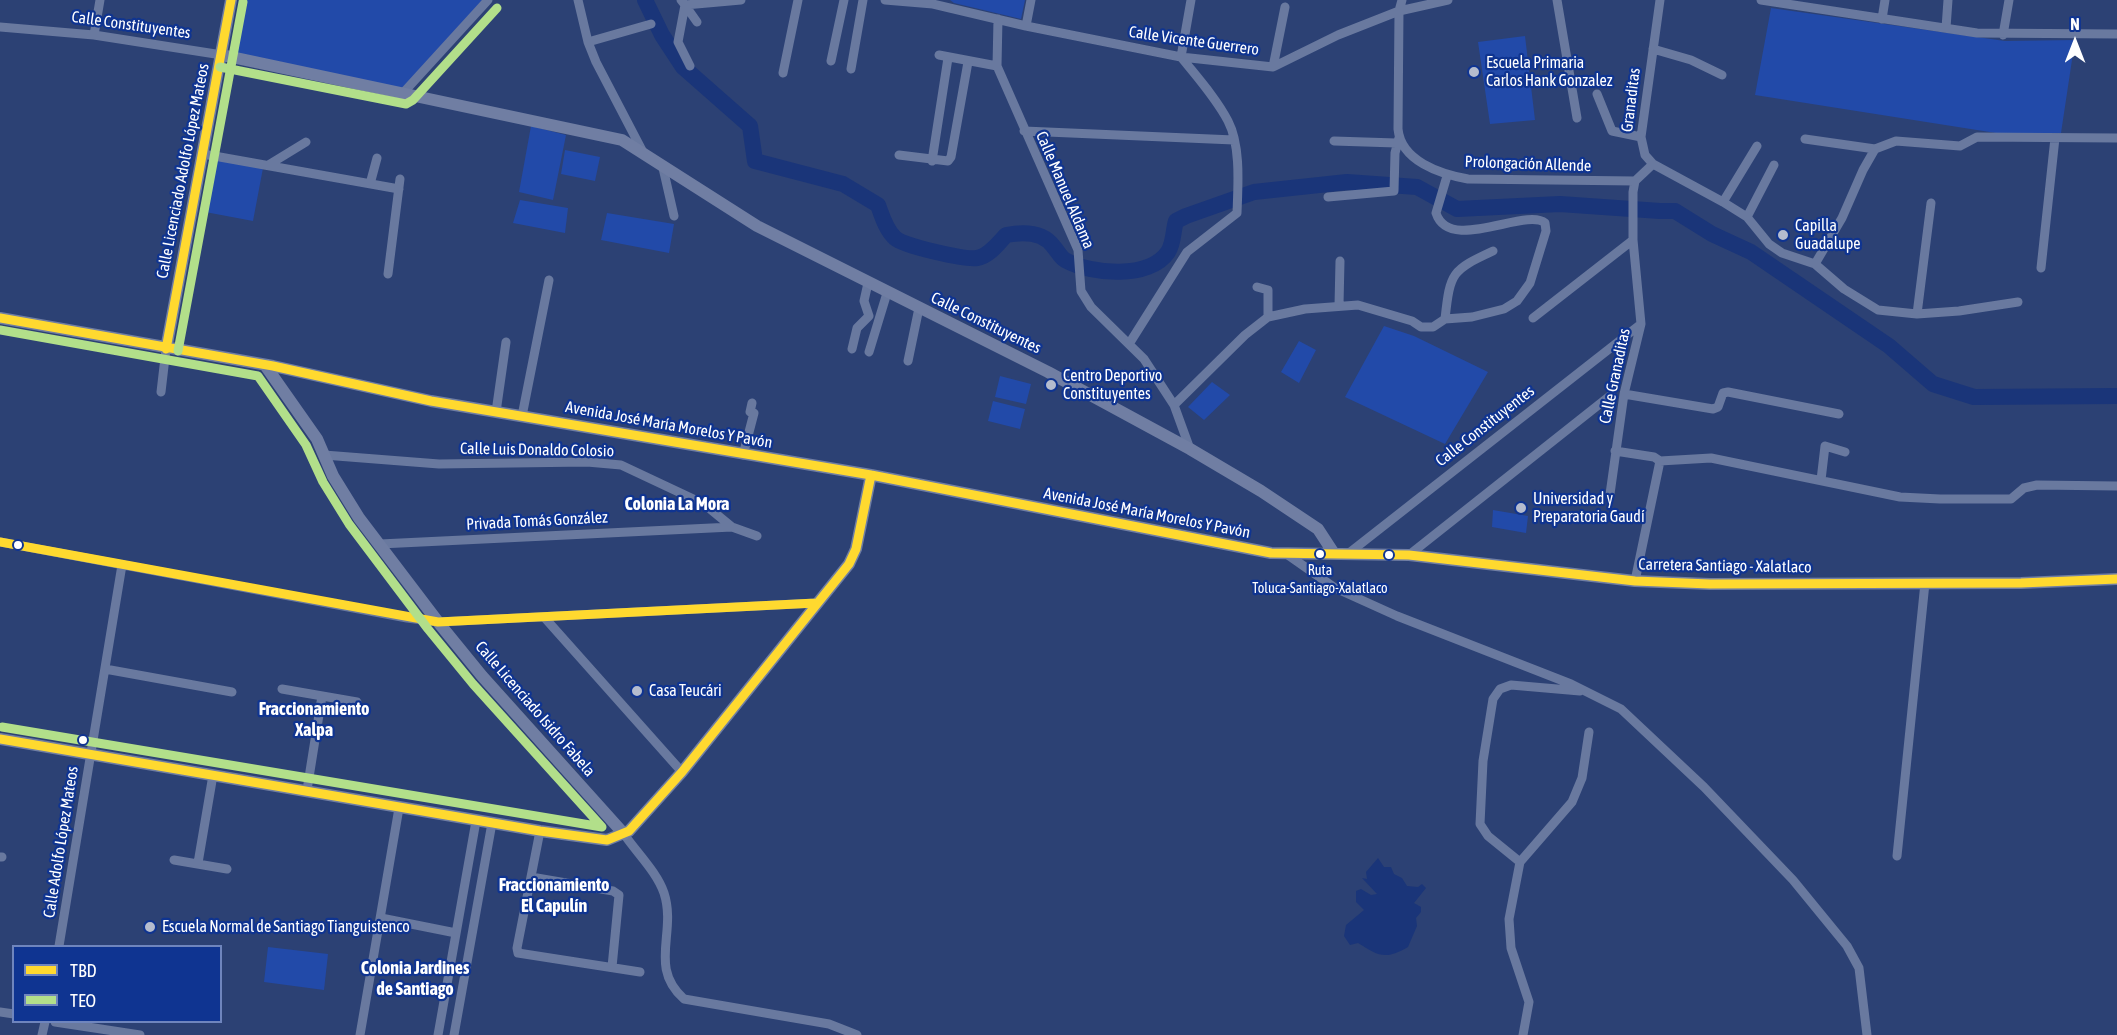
<!DOCTYPE html>
<html>
<head>
<meta charset="utf-8">
<style>
	body { margin:0 }
	#map { position:relative; width:2117px; height:1035px; overflow:hidden; background:#2c4174; font-family:"Asap Condensed",sans-serif }
	canvas { display:block }
	.legend { position:absolute; left:12px; top:945px; width:210px; height:78px; box-sizing:border-box; background:#0f3491; border:2px solid #6f85bd; margin:0; padding:8px 10px; list-style:none; font-size:18px; color:#fff }
	.legend li { display:flex; align-items:center; gap:12px; height:30px }
	.legend b { width:30px; border:2px solid #6f85bd }
	.north { position:absolute; left:2045px; top:12px; width:60px; height:60px; -webkit-text-stroke:4px #0f3491; paint-order:stroke; rotate:0deg; font-size:16px; font-weight:700; line-height:24px; text-align:center; color:#fff }
	.north::after { content:''; display:block; margin:auto; width:21px; height:27px; background:#fff; clip-path:polygon(50% 0,100% 100%,50% 72%,0 100%) }
</style>
</head>
<body>
<div id="map">
<canvas width="2117" height="1035"></canvas>
<ul class="legend">
<li><b style="height:8px;background:#ffd92f"></b>TBD</li>
<li><b style="height:8px;background:#b2df8a"></b>TEO</li>
</ul>
<div class="north">N</div>
</div>
<script>
const context = document.querySelector('canvas').getContext('2d');
context.lineJoin = 'round';
function paint(path, color) { context.fillStyle = color; context.fill(path, 'evenodd'); }
function stroke(path, color, width, dash) { context.strokeStyle = color; context.lineWidth = width; context.lineCap = dash ? 'butt' : 'round'; context.setLineDash(dash || []); context.stroke(path); }
function drawText(font, color, halo, rows, align = 'center') {
  context.font = font + ' "Asap Condensed",sans-serif'; context.lineWidth = 4.5; context.setLineDash([]); context.textBaseline = 'middle'; context.strokeStyle = halo; context.fillStyle = color; for (const [text, x, y, turn = 0] of rows) {
    context.save(); context.translate(x, y); context.rotate((+turn || 0) * Math.PI / 180); context.textAlign = isNaN(turn) ? turn : align; if (halo) context.strokeText(text, 0, 0); context.fillText(text, 0, 0); context.restore();
  }
}
paint(new Path2D(`
	M241 0H484L404 89 230 58Z
	M950 0H1025L1021 19 954 3Z
	M1771 8 2005 41 2075 40 2061 133H1996L1755 95Z
	M1525 36 1535 120 1490 124 1478 42Z
	M531 126 566 135 553 200 519 192Z
	M565 150 600 157 595 181 561 174Z
	M211 158 263 168 253 221 200 211Z
	M520 200 568 208 565 233 513 223Z
	M607 213 674 224 669 253 601 240Z
	M1384 326 1414 336 1488 372 1445 444 1345 397Z
	M1299 341 1316 350 1299 383 1281 372Z
	M1000 376 1031 384 1026 404 995 397Z
	M1212 382 1230 395 1204 420 1188 407Z
	M993 401 1025 409 1020 429 988 421Z
	M1493 510 1528 516 1526 533 1492 527Z
	M268 947 328 954 324 990 264 982Z`), '#224aa9');
paint(new Path2D(`
	M1378 858 1384 867H1391L1394 874 1402 878 1407 886 1418 887 1422 884 1426 888 1414 903 1421 907V912L1416 918 1417 926 1408 947C1384 961 1378 955 1358 943L1350 945 1344 936 1346 925 1364 910 1356 902V891L1361 889 1371 895 1377 894 1362 878 1367 879 1366 872Z`), '#1a3579');
stroke(new Path2D(`
	M645 0 662 35 683 67 750 126 755 161 843 184 878 205C882 216 886 230 895 238 904 246 965 260 977 258 989 256 999 243 1006 235 1022 232 1042 231 1053 246 1057 250 1060 257 1065 260 1092 275 1150 279 1168 252 1174 243 1173 230 1176 221L1186 216 1254 192 1347 182 1417 187 1457 209 1560 204 1660 211H1675L1712 234 1751 252 1889 346 1933 384 1974 397 2117 396`), '#1a3579', 16);
stroke(new Path2D(`
	M578 0 588 42 596 62 644 154
	M681 0 685 5 678 42 690 66
	M885 0 933 4 1026 26 1181 57 1273 67 1338 35 1399 11 1448 0
	M1402 0 1399 11 1398 129C1401 161 1440 174 1468 179L1635 181
	M1557 0 1577 118
	M1761 0 1977 33 2117 34
	M685 5 741 0
	M685 5 697 22
	M998 19 997 66 1078 250 1081 291 1091 307 1144 359 1174 405 1190 449
	M1882 19 1885 0
	M1026 26 1031 0
	M0 27 94 35 222 55
	M1946 28 1948 0
	M94 35 100 0
	M2003 35 2009 0
	M588 42 651 24
	M1653 49 1691 60 1722 75
	M939 55 997 66
	M831 61 844 0
	M1273 67 1285 7
	M851 69 863 0
	M783 73 798 0
	M404 92 488 0
	M1597 94 1612 131 1641 137
	M1024 131 1234 140
	M1805 139 1875 149
	M1334 141 1396 143
	M203 154 399 189
	M899 155 948 161 951 157 968 62
	M932 161 948 58
	M270 164 306 142
	M1653 164 1723 202 1747 217 1769 244 1782 253 1815 264 1844 289 1878 310 1917 314 1959 311 2018 302
	M663 168 674 216
	M370 184 377 158
	M1328 197 1394 191 1395 153 1399 138
	M1723 202 1757 146
	M1747 217 1774 165
	M1815 264 1842 218 1863 170 1875 149 1896 141 1960 146 1977 137 2117 138
	M2041 268 2055 138
	M388 274 400 179
	M1257 287 1268 290V317
	M1339 305 1340 261
	M1917 314 1931 203
	M1533 318 1633 240
	M1445 319C1450 272 1452 270 1493 251
	M1129 344 1187 252 1237 213C1238 185 1241 146 1228 121 1216 98 1197 77 1181 57L1191 0
	M852 349 857 328 869 316 864 301 868 283
	M869 352 887 293
	M908 361 919 308
	M161 392 166 349
	M1624 394 1713 409 1718 407 1723 393 1728 392 1839 414
	M1174 405 1245 335 1268 317 1305 309 1358 305 1412 321 1421 327H1433L1445 319 1472 317 1504 309 1517 301 1530 283 1546 231 1545 223C1526 207 1449 254 1436 213L1447 176
	M496 412 506 342
	M522 416 549 280
	M1615 451 1654 457 1660 461 1711 458 1900 497 1940 499H2011L2024 488 2037 485 2117 486
	M324 455 439 464 587 462 621 465 704 504 732 527
	M743 455 754 413 750 412 752 403
	M1821 480 1825 446 1845 452
	M1610 494 1624 394 1641 324 1633 240V192L1635 181 1653 164 1645 155 1641 137 1660 0
	M0 542 407 618 438 622 816 603
	M380 544 732 527 757 536
	M1349 553 1641 324
	M1288 555 1335 588 1397 616 1571 684 1621 709 1704 787 1793 880 1847 946 1859 968 1867 1035
	M1409 555 1611 395
	M1635 581 1660 461
	M544 617 682 772
	M105 669 232 692
	M282 689 357 702
	M307 790 322 696
	M540 831 517 948 518 953 640 972
	M624 834C636 852 657 872 664 893 677 933 648 967 684 999L829 1024 857 1035
	M1897 856 1925 583
	M0 857H2
	M174 860 227 869
	M1520 862 1488 836 1480 824 1483 761 1493 699 1500 689 1511 685 1580 691
	M198 863 213 775
	M531 877 613 891 619 895 612 967
	M381 918 456 933
	M59 946 122 565
	M0 1012 14 1014
	M55 1022 140 1035
	M42 1035 45 1022
	M360 1035 399 808
	M438 1035 476 821
	M454 1035 492 823
	M1523 1035 1529 1002 1511 948 1509 919 1520 862 1572 802 1582 778 1589 732`), '#69799f', 9);
stroke(new Path2D(`
	M222 55 622 140 757 226 1048 372 1190 449 1261 491 1318 529 1333 552
	M0 318 273 366 431 401 871 475 1271 553 1409 555 1635 581 1710 584 2021 583 2117 579
	M166 349 231 0
	M265 365 317 439 333 476 359 518 438 622 482 676 624 834
	M0 739 540 831 607 840 629 831 682 772 849 564 856 549 871 475`), '#707ea3', 12);
stroke(new Path2D(`
	M0 318 273 366 431 401 871 475 1271 553 1409 555 1635 581 1710 584 2021 583 2117 579
	M166 349 231 0
	M0 542 438 622 816 603
	M0 739 540 831 607 840 629 831 682 772 849 564 856 549 871 475`), '#ffd92f', 9);
stroke(new Path2D(`
	M220 67 406 104 413 100 497 8
	M0 330 258 376 306 445 323 482 349 524 428 629 473 684 602 827 2 727
	M178 351 243 2`), '#b2df8a', 9);
for (const [x, y, r, color] of [
	[1474,72,6,"#b5bcce"],
	[1783,235,6,"#b5bcce"],
	[1051,385,6,"#b5bcce"],
	[1521,508,6,"#b5bcce"],
	[18,545,5,"#fff"],
	[1320,554,5,"#fff"],
	[1389,555,5,"#fff"],
	[637,691,6,"#b5bcce"],
	[83,740,5,"#fff"],
	[150,927,6,"#b5bcce"]
]) { const dot = new Path2D(); dot.arc(x, y, r, 0, 2 * Math.PI); context.fillStyle = color; context.fill(dot); stroke(dot, '#0f3491', 2); }
drawText('14px', '#fff', '#0f3491', [
	["Ruta",1320,571],
	["Toluca-Santiago-Xalatlaco",1320,589]
]);
drawText('16px', '#fff', '#0f3491', [
	["Calle Constituyentes",131,25,8],
	["Calle Vicente Guerrero",1194,41,8],
	["Granaditas",1631,100,-83],
	["Prolongación Allende",1528,164,2],
	["Calle Licenciado Adolfo López Mateos",183,171,-79],
	["Calle Manuel Aldama",1065,190,67],
	["Calle Constituyentes",986,323,26],
	["Calle Granaditas",1615,376,-78],
	["Avenida José María Morelos Y Pavón",669,425,10],
	["Calle Constituyentes",1485,426,-38],
	["Calle Luis Donaldo Colosio",537,450,1],
	["Avenida José María Morelos Y Pavón",1147,513,11],
	["Privada Tomás González",537,521,-3],
	["Carretera Santiago - Xalatlaco",1725,566,1],
	["Calle Licenciado Isidro Fabela",535,709,49],
	["Calle Adolfo López Mateos",61,842,-81]
]);
drawText('16px', '#fff', '#0f3491', [
	["Escuela Primaria",1486,63],
	["Carlos Hank Gonzalez",1486,81],
	["Capilla",1795,226],
	["Guadalupe",1795,244],
	["Centro Deportivo",1063,376],
	["Constituyentes",1063,394],
	["Universidad y",1533,499],
	["Preparatoria Gaudí",1533,517],
	["Casa Teucári",649,691],
	["Escuela Normal de Santiago Tianguistenco",162,927]
], 'left');
drawText('bold 18px', '#fff', '#0f3491', [
	["Colonia La Mora",677,504],
	["Fraccionamiento",314,709],
	["Xalpa",314,730],
	["Fraccionamiento",554,885],
	["El Capulín",554,906],
	["Colonia Jardines",415,968],
	["de Santiago",415,989]
]);
</script>
</body>
</html>
